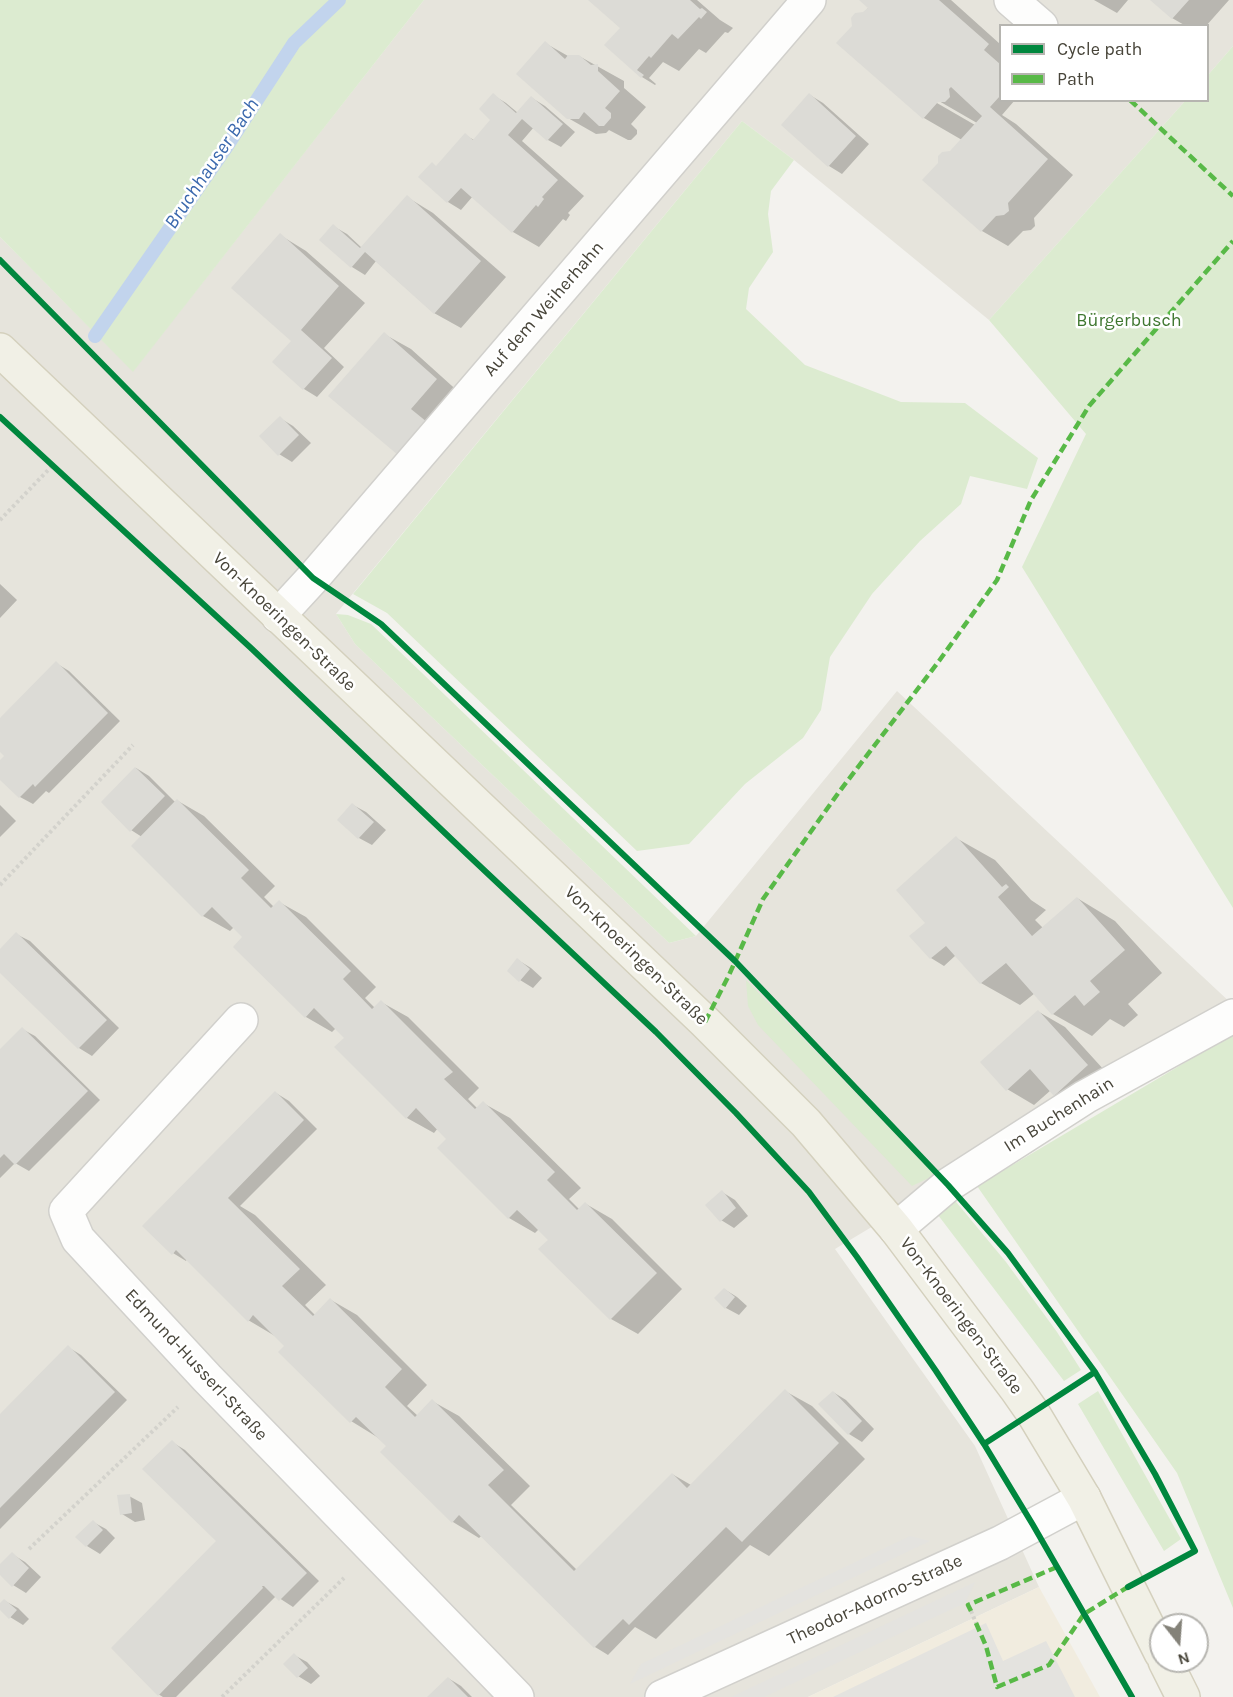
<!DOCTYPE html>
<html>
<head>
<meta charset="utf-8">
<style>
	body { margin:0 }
	#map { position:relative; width:1233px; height:1697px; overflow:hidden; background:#f3f2ee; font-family:Karla,sans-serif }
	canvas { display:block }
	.legend { position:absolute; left:999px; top:24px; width:210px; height:78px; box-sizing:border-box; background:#fff; border:2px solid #b6b5b0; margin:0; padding:8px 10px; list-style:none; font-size:18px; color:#48453a }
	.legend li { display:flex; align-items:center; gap:12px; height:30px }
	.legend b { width:30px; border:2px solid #b6b5b0 }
	.north { position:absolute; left:1149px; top:1613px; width:60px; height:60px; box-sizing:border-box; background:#fff; border:2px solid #b6b5b0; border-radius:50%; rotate:163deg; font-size:16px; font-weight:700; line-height:24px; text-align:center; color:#48453a }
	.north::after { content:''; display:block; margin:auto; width:21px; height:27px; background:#848279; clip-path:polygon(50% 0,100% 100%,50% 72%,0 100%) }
</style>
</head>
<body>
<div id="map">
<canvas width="1233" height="1697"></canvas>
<ul class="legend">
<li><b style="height:8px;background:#00873e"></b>Cycle path</li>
<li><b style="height:8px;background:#58b947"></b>Path</li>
</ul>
<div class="north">N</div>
</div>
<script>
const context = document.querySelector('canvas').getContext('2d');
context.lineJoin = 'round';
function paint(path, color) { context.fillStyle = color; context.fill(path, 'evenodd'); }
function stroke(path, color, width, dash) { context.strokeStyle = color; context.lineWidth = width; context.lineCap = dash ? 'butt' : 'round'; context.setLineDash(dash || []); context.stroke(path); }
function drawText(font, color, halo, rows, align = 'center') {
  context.font = font + ' Karla,sans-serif'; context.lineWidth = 5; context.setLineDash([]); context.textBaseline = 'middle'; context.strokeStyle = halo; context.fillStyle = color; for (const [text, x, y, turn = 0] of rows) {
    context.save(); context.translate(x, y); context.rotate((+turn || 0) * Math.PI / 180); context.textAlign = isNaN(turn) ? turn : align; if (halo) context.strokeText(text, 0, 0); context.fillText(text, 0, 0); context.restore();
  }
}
paint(new Path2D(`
	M424 0H1233V46L1208 75V26H1000V100L1185 101 989 320 794 160 742 121 336 614 355 644 669 943 696 936 897 691 1233 1005V1010L835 1249 975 1446 1039 1587 808 1697H0V237L133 371Z`), '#e6e4dc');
paint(new Path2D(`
	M1039 1587 1100 1697H808Z`), '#f1ecdf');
paint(new Path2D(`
	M0 0H424L133 372 0 237Z
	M1233 46V908L1022 567 1086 434 989 320 1185 101 1208 100V75Z
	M742 121 794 160 771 191 768 214 773 252 749 288 746 309 805 365 901 402 965 403 1038 458 1027 489 970 476 961 504 920 541 872 594 830 657 821 710 803 738 745 784 689 844 637 851 387 613 353 594Z
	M336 614 348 615 371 624 696 936 669 943 355 644Z
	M746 980 935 1175 912 1186 758 1025 748 1006Z
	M1233 1034V1608L1177 1473 977 1186Z
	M952 1197 1006 1262 1057 1332 1081 1370 1064 1381 938 1215Z
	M1098 1391 1181 1539 1164 1551 1078 1404Z`), '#dcebd0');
paint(new Path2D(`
	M910 1536 930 1541 630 1684 641 1664Z
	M975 1582 965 1603 764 1697H731Z
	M986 1623 1003 1661 1046 1641 1075 1697H833Z`), '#e4e3df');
paint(new Path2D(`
	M590 0H697L720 20 733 28 728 33 725 32 706 53 699 49 679 71 663 62 649 78 656 84 655 85 642 77 606 45 622 29Z
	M861 0H951L1000 44V100H1015L1002 115 1016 124 1073 175 1034 218 1035 226 1031 230 1023 231 1008 246 982 231 950 152 962 140 924 118 863 14 869 7ZM932 97 977 123 975 125 930 99Z
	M1094 0H1128L1117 13Z
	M1152 0H1229L1206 26H1186L1172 18Z
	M545 43 568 56H579L624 81V88L646 107 631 124 637 130V134L631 140H628L609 130 606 133 596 134 568 118Z
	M493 95 506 103 518 113 532 98 545 106 575 132 561 147 548 140 534 127 522 141 584 196 568 213 570 215 566 221 563 219 539 247 513 232 473 196 461 210 448 202 420 177 437 167 465 135 474 140 491 122Z
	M810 95 823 103 869 144 842 174 829 166 783 125Z
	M407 197 433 213 506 277 461 328 434 313 376 261 365 275 352 267 333 226 347 234 362 248Z
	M280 235 306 251 365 303 324 348 344 367 317 397 304 389 274 362 294 341Z
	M384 334 411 349 462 395 434 427 390 445Z
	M280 418 293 426 311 443 292 462 279 454Z
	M0 584 17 600 0 618Z
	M56 663 69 671 120 721 49 793 46 791 33 804 20 797 0 778V762L6 756 0 749V720Z
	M136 768 149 776 176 803 178 801 204 816 275 886 264 897 274 907 279 902 306 917 376 987 365 998 375 1008 381 1002 408 1017 479 1088 468 1099 478 1109 483 1103 510 1118 581 1188 569 1199 580 1210 586 1204 612 1219 682 1289 638 1334 611 1319 550 1240 539 1229 535 1233 509 1218 448 1139 438 1128 434 1133 407 1118 336 1047 346 1038 336 1028 332 1032 306 1017 245 937 234 927 230 931 203 916 142 837 131 830Z
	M0 805 16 821 0 837Z
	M353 805 366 812 386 830 372 845 359 838Z
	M956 838 995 860 1031 900 1046 910 1035 920 1043 928 1077 898 1115 921 1162 973 1128 1004 1138 1015 1124 1027 1110 1019 1092 1036 1053 1014 1035 993 1020 1005 981 983 956 955 944 966 931 958 911 937 925 924Z
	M16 934 30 941 119 1028 92 1056 79 1048 0 971V951Z
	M518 960 531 968 542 978 533 988 520 980Z
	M1039 1012 1065 1027 1114 1081 1082 1110 1055 1095 1051 1090 1034 1105 1007 1089Z
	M22 1029 35 1036 100 1100 29 1171 15 1163 0 1178V1051Z
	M276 1093 289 1101 317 1129 240 1206 255 1215 326 1285 305 1305 315 1315 331 1300 357 1315 427 1385 407 1406 418 1416 432 1401 459 1416 530 1486 511 1505 577 1570 672 1474 691 1485 785 1391 812 1406 865 1459 769 1556 750 1545 656 1639 635 1627 608 1655 595 1647 482 1535 479 1538 453 1522 382 1452 388 1446 377 1437 351 1421 286 1346 275 1336 248 1320 187 1259 186 1261 173 1253Z
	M722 1192 735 1200 748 1216 734 1228 721 1220Z
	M724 1289 737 1297 747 1306 739 1315 726 1308Z
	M68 1347 81 1355 127 1400 0 1529V1416Z
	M833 1392 846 1400 874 1429 862 1442 849 1434Z
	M172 1442 185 1450 319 1581 293 1607 276 1596 176 1697H163L158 1694 218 1541Z
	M129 1496 142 1503 145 1520 135 1522 122 1514Z
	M93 1522 106 1529 115 1538 100 1554 87 1546 78 1537Z
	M12 1554 25 1562 41 1577 26 1593 13 1585 0 1573V1566Z
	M5 1601 18 1608 29 1619 23 1625 10 1617 0 1608V1605Z
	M294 1655 307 1662 320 1676 311 1684 298 1676Z
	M448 1678 461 1686 472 1697H429Z`), '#0003');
stroke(new Path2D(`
	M95 336 227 146 294 43 339 0`), '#c2d4ed', 14);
paint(new Path2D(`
	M588 0H690L700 9 702 8 707 12 701 19 699 17 678 39 672 34 651 58 649 56 637 70 644 75 641 78 604 45 620 28Z
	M859 0H939L989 44 984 50 1000 64V96L990 107 1048 159 1008 203 1009 211 1004 215 996 216 981 232 922 180 938 163V156L942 152 950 151 982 116 951 87 949 89 950 97 945 102H938L923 119 836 43 852 26 851 18 855 13 863 12 868 8Z
	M1150 0H1189L1172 19Z
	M545 41 565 59 568 55H579L591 65 598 64V71L620 91 605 108 611 113V118L604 126H599L584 112 579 119H567L516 74Z
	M493 93 516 113 531 96 563 124 547 141 522 119 508 135 558 180 542 197 544 199 538 207 536 205 512 233 461 188 447 203 418 177 432 162 436 166 465 133 473 140 490 120 479 109Z
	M809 93 856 136 828 167 781 125Z
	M407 195 481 261 434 314 365 252 351 268 319 240 333 224 360 248Z
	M280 233 339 286 301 330 332 358 303 390 272 362 291 341 231 288Z
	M384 332 437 379 411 409 427 422 398 455 328 396Z
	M280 416 299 435 278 456 259 436Z
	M56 661 108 713 35 787 33 784 19 798 0 780V760L4 756 0 752V718Z
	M135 767 165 796 130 832 101 802Z
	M177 799 249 870 241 878 271 908 279 900 351 971 343 979 372 1009 381 1000 453 1072 444 1079 475 1109 483 1101 555 1172 547 1180 577 1210 585 1202 657 1273 610 1320 538 1249 548 1240 533 1225 517 1210 508 1219 437 1148 446 1139 416 1108 406 1119 334 1047 344 1038 314 1008 305 1018 233 947 242 937 212 907 202 917 131 846Z
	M352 803 374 822 358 839 337 820Z
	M956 836 1002 887 1006 884 1009 887 998 897 1032 936 1077 897 1125 950 1090 981 1100 992 1084 1006 1075 995 1052 1015 1006 963 980 984 946 946 930 959 909 936 925 923 896 890Z
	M16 932 107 1020 78 1049 0 973V949Z
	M517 958 530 969 519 982 507 971Z
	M1038 1010 1088 1065 1054 1096 1030 1069 1006 1091 980 1062Z
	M22 1027 88 1091 15 1165 4 1154 0 1158V1049Z
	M275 1091 304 1120 228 1198 300 1269 282 1286 313 1316 330 1298 402 1369 385 1387 415 1417 432 1399 504 1470 488 1485 574 1571 672 1473 687 1488 785 1389 839 1443 742 1542 726 1527 629 1625 623 1619 594 1648 459 1515 452 1523 380 1452 386 1446 356 1417 350 1423 278 1352 284 1346 253 1315 248 1322 176 1250 172 1255 142 1226Z
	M722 1190 736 1208 720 1222 705 1205Z
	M724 1288 735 1297 725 1309 714 1298Z
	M68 1345 115 1392 0 1508V1414Z
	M833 1391 862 1421 848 1435 818 1404Z
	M172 1440 307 1573 279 1601 264 1586H262L263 1588 158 1696 111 1648 216 1541 142 1469Z
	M130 1494 132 1513 120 1515 117 1495Z
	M93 1520 103 1530 86 1547 75 1537Z
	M12 1552 29 1568 12 1587 0 1575V1564Z
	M4 1599 17 1610 9 1619 0 1610V1603Z
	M294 1653 308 1668 297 1678 283 1664Z
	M448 1677 468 1697H427Z`), '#dcdbd6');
const minor = new Path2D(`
	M1011 0 1041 26
	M278 616 313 578 809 0
	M241 1020 66 1211 78 1239 207 1378 517 1697
	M896 1229 948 1185 1085 1097 1233 1016
	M662 1697 1000 1543 1084 1498`);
const major = new Path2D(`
	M0 350 705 1022 806 1123 896 1229 1017 1390 1033 1413 1084 1498 1161 1653
	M1165 1661 1183 1697`);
stroke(minor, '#d1d0cc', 36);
stroke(major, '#d4d0bd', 36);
stroke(new Path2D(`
	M0 520 53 465
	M0 885 133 745
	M29 1549 178 1407
	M971 1611 976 1623
	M222 1697 344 1578`), '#d3d2cc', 4, [3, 3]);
stroke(minor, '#fdfdfc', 33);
stroke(major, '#f1f0e6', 33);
stroke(new Path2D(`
	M1130 100 1233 196
	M705 1022 729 975 763 899 839 792 939 661 997 580 1031 500 1089 406 1233 241
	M971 1611 968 1605 1057 1567
	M976 1623 986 1646 997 1687 1049 1665 1084 1614 1131 1585`), '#58b947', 4.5, [9, 4.5]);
stroke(new Path2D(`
	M0 260 313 578 381 624 735 961 948 1185 1008 1253 1095 1372 1155 1474 1195 1551 1128 1587
	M0 417 252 649 468 855 656 1032 736 1113 809 1192 857 1257 936 1371 984 1444 1033 1525 1132 1697
	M984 1444 1095 1372`), '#00873e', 6);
drawText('18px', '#48453a', '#fff', [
	["Auf dem Weiherhahn",544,309,-49],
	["Von-Knoeringen-Straße",284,622,44],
	["Von-Knoeringen-Straße",636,956,44],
	["Im Buchenhain",1059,1115,-32],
	["Von-Knoeringen-Straße",961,1316,53],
	["Edmund-Husserl-Straße",196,1365,47],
	["Theodor-Adorno-Straße",875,1600,-25]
]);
drawText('18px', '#3f7730', '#fff', [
	["Bürgerbusch",1129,321]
]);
drawText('italic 20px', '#3a68ad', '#fff', [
	["Bruchhauser Bach",212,164,-56]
]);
</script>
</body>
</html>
